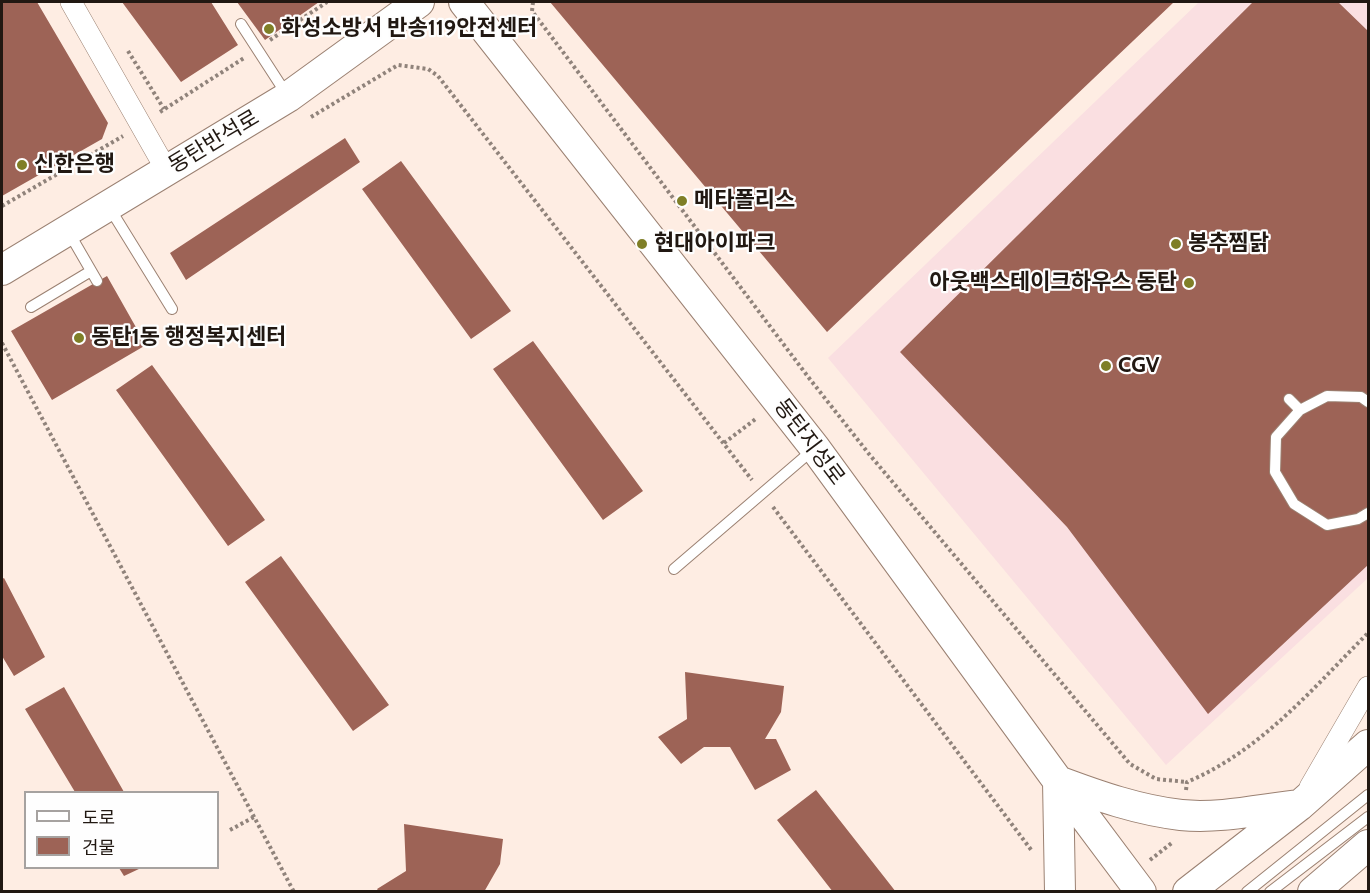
<!DOCTYPE html>
<html>
<head>
<meta charset="utf-8">
<style>
	body { margin:0 }
	#map { position:relative; width:1370px; height:893px; overflow:hidden; background:#feede3; font-family:Cabin,"Noto Sans KR",sans-serif }
	canvas { display:block }
	.frame { position:absolute; inset:0; border:3px solid #211812; pointer-events:none }
	.legend { position:absolute; left:24px; top:791px; width:195px; height:78px; box-sizing:border-box; background:#fefefe; border:2px solid #a6a2a0; margin:0; padding:8px 10px; list-style:none; font-size:18px; color:#211812 }
	.legend li { display:flex; align-items:center; gap:12px; height:30px }
	.legend b { width:30px; border:2px solid #a6a2a0 }
</style>
</head>
<body>
<div id="map">
<canvas width="1370" height="893"></canvas>
<div class="frame"></div>
<ul class="legend">
<li><b style="height:8px;background:#fff"></b>도로</li>
<li><b style="height:16px;background:#9d6356"></b>건물</li>
</ul>
</div>
<script>
const context = document.querySelector('canvas').getContext('2d');
context.lineJoin = 'round';
function paint(path, color) { context.fillStyle = color; context.fill(path, 'evenodd'); }
function stroke(path, color, width, dash) { context.strokeStyle = color; context.lineWidth = width; context.lineCap = dash ? 'butt' : 'round'; context.setLineDash(dash || []); context.stroke(path); }
function drawText(font, color, halo, rows, align = 'center') {
  context.font = font + ' Cabin,"Noto Sans KR",sans-serif'; context.lineWidth = 4.5; context.setLineDash([]); context.textBaseline = 'middle'; context.strokeStyle = halo; context.fillStyle = color; for (const [text, x, y, turn = 0] of rows) {
    context.save(); context.translate(x, y); context.rotate((+turn || 0) * Math.PI / 180); context.textAlign = isNaN(turn) ? turn : align; if (halo) context.strokeText(text, 0, 0); context.fillText(text, 0, 0); context.restore();
  }
}
paint(new Path2D(`
	M1199 2H1368V578L1166 765 828 358Z`), '#fadfe1');
paint(new Path2D(`
	M2 2H37L108 123 102 139 2 196Z
	M122 2H211L238 45 181 82Z
	M237 2H319L265 40Z
	M550 2H1174L827 332Z
	M1253 2H1338L1368 31V565L1208 714 1067 527 900 352Z
	M345 138 360 162 186 280 170 253Z
	M401 161 511 311 471 339 362 189Z
	M107 276 146 345 52 400 11 331Z
	M533 341 643 491 603 520 493 369Z
	M152 365 265 520 228 546 116 390Z
	M281 556 389 705 353 731 245 582Z
	M4 578 45 657 14 676 2 656V579Z
	M685 672 784 686 781 712 765 739H776L791 770 755 790 730 747H704L681 764 658 737 687 719Z
	M64 687 124 792H75L25 709Z
	M816 790 896 892H833L777 820Z
	M404 824 503 839 500 864 484 892H379L377 889 406 871Z
	M119 868H141L124 876Z`), '#9d6356');
const lane = new Path2D(`
	M241 24 287 95
	M109 207 172 309
	M68 231 97 281
	M31 307 91 271
	M1289 399 1300 410
	M1368 402 1361 397 1327 396 1300 410 1276 437 1275 472 1294 504 1327 525 1358 519 1368 513
	M674 569 815 448
	M1247 892 1368 795
	M1270 892 1368 817`);
const street = new Path2D(`
	M71 2 167 171
	M1310 787 1368 687`);
const secondary = new Path2D(`
	M464 2 815 448 1058 781 1141 892
	M2 270 288 97 419 2
	M1060 892 1058 781C1098 796 1138 810 1181 815 1220 819 1262 809 1300 805
	M1188 892 1300 805 1368 745
	M1313 892 1368 845`);
stroke(lane, '#9b8172', 12);
stroke(street, '#9b8172', 22);
stroke(secondary, '#9b8172', 32);
stroke(new Path2D(`
	M533 2 532 11 809 378 869 454 1130 764 1156 779 1187 782
	M270 40 327 2
	M128 51 164 109
	M160 112 244 58
	M311 117 398 65 428 69 438 76 752 480
	M2 206 123 136
	M2 343 294 892
	M724 443 757 418
	M773 507 1032 851
	M1186 790 1187 782C1261 751 1313 688 1368 633
	M230 830 254 817
	M1150 860 1173 842`), '#90837b', 4, [3, 3]);
stroke(lane, '#fff', 10);
stroke(street, '#fff', 21);
stroke(secondary, '#fff', 30);
for (const [x, y, r, color] of [
	[269,29,6,"#7f7f27"],
	[22,165,6,"#7f7f27"],
	[682,201,6,"#7f7f27"],
	[642,244,6,"#7f7f27"],
	[1176,244,6,"#7f7f27"],
	[1189,283,6,"#7f7f27"],
	[79,338,6,"#7f7f27"],
	[1106,366,6,"#7f7f27"]
]) { const dot = new Path2D(); dot.arc(x, y, r, 0, 2 * Math.PI); context.fillStyle = color; context.fill(dot); stroke(dot, '#fefefe', 2); }
drawText('bold 22px', '#211812', '#fefefe', [
	["화성소방서 반송119안전센터",281,29],
	["신한은행",34,165],
	["메타폴리스",694,201],
	["현대아이파크",654,244],
	["봉추찜닭",1188,244],
	["아웃백스테이크하우스 동탄",1177,283,"right"],
	["동탄1동 행정복지센터",91,338],
	["CGV",1118,366]
], 'left');
drawText('22px', '#211812', '#fefefe', [
	["동탄반석로",214,142,-31],
	["동탄지성로",809,442,53]
]);
</script>
</body>
</html>
